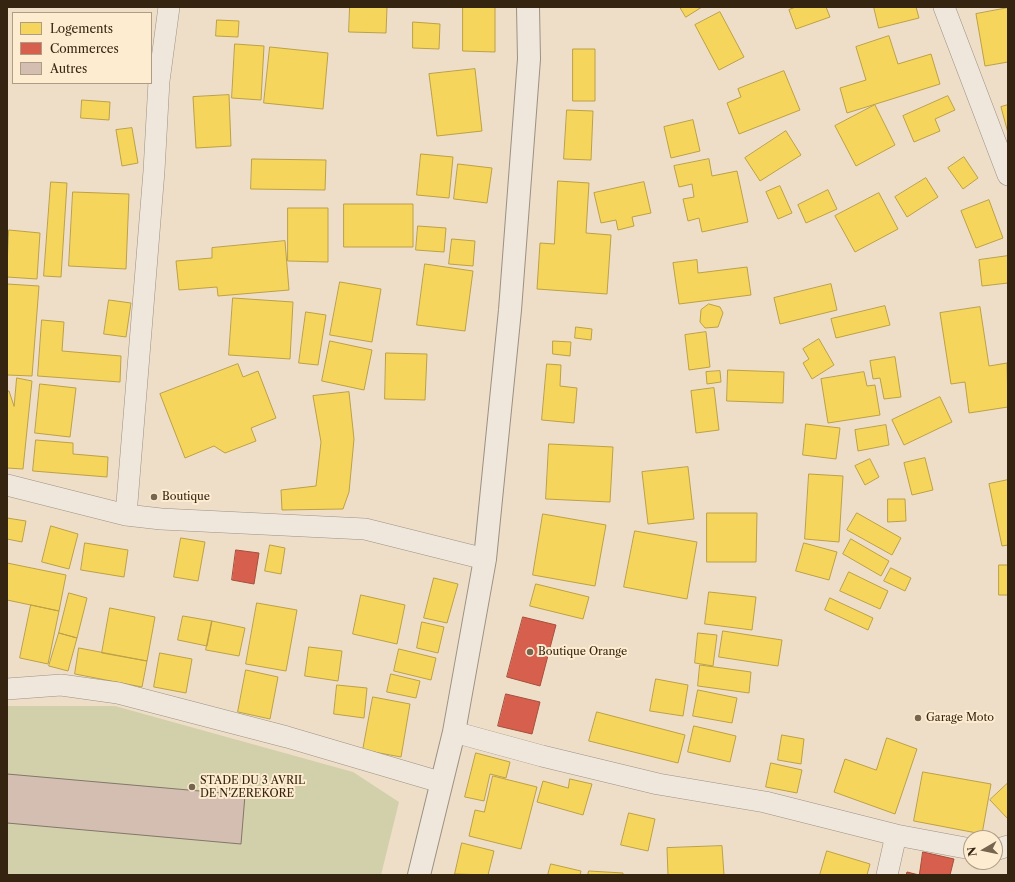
<!DOCTYPE html>
<html>
<head>
<meta charset="utf-8">
<style>
	body { margin:0 }
	#map { position:relative; width:1015px; height:882px; overflow:hidden; background:#eedec8; font-family:"Libre Caslon Text",serif }
	canvas { display:block }
	.frame { position:absolute; inset:0; border:8px solid #352510; pointer-events:none }
	.legend { position:absolute; left:12px; top:12px; width:140px; height:72px; box-sizing:border-box; background:#feecd1; border:1px solid #ae9c84; margin:0; padding:5px 7px; list-style:none; font-size:12px; color:#352510 }
	.legend li { display:flex; align-items:center; gap:8px; height:20px }
	.legend b { width:20px; border:1px solid #ae9c84 }
	.north { position:absolute; left:963px; top:830px; width:40px; height:40px; box-sizing:border-box; background:#feecd1; border:1px solid #ae9c84; border-radius:50%; rotate:261deg; font-size:11px; font-weight:700; line-height:16px; text-align:center; color:#352510 }
	.north::after { content:''; display:block; margin:auto; width:14px; height:18px; background:#766650; clip-path:polygon(50% 0,100% 100%,50% 72%,0 100%) }
</style>
</head>
<body>
<div id="map">
<canvas width="1015" height="882"></canvas>
<div class="frame"></div>
<ul class="legend">
<li><b style="height:11px;background:#f6d55c"></b>Logements</li>
<li><b style="height:11px;background:#d6604d"></b>Commerces</li>
<li><b style="height:11px;background:#d4beb1"></b>Autres</li>
</ul>
<div class="north">N</div>
</div>
<script>
const context = document.querySelector('canvas').getContext('2d');
context.lineJoin = 'round';
function paint(path, color) { context.fillStyle = color; context.fill(path, 'evenodd'); }
function stroke(path, color, width, dash) { context.strokeStyle = color; context.lineWidth = width; context.lineCap = dash ? 'butt' : 'round'; context.setLineDash(dash || []); context.stroke(path); }
function drawText(font, color, halo, rows, align = 'center') {
  context.font = font + ' "Libre Caslon Text",serif'; context.lineWidth = 4; context.setLineDash([]); context.textBaseline = 'middle'; context.strokeStyle = halo; context.fillStyle = color; for (const [text, x, y, turn = 0] of rows) {
    context.save(); context.translate(x, y); context.rotate((+turn || 0) * Math.PI / 180); context.textAlign = isNaN(turn) ? turn : align; if (halo) context.strokeText(text, 0, 0); context.fillText(text, 0, 0); context.restore();
  }
}
paint(new Path2D(`
	M7 706H115L353 772 399 802 381 875H7Z`), '#d1d0ab');
const homes = new Path2D(`
	M350 7H387L386 33 349 32Z
	M463 7H495V52L463 51Z
	M680 7H702L686 17Z
	M796 7H826L830 17 796 29 789 10Z
	M874 7H916L919 18 879 28Z
	M1008 8V62L985 66 976 14Z
	M720 12 744 57 719 70 695 25Z
	M217 20 239 21 238 37 216 36Z
	M413 22 440 24 439 49 413 48Z
	M889 36 898 64 931 54 940 84 847 113 840 88 866 80 856 47Z
	M235 44 264 46 261 100 232 98Z
	M270 47 328 53 323 109 264 103Z
	M573 49H595V101H573Z
	M475 69 482 131 437 136 429 74Z
	M784 71 800 110 739 134 727 103 741 97 738 89Z
	M229 95 231 146 196 148 193 97Z
	M948 96 955 110 935 119 940 131 914 142 903 116Z
	M82 100 110 102 109 120 81 118Z
	M875 105 895 145 856 166 835 126Z
	M1008 105V133L1001 107Z
	M567 110 593 111 591 160 564 159Z
	M693 120 700 151 671 158 664 127Z
	M132 128 138 163 122 166 116 130Z
	M786 131 801 155 760 181 745 158Z
	M421 154 453 157 449 198 417 195Z
	M964 157 978 178 963 189 948 168Z
	M252 159 326 160 325 190 251 189Z
	M709 159 712 176 737 171 748 222 702 232 699 218 688 221 683 199 694 197 692 184 679 187 674 166Z
	M458 164 492 168 487 203 454 199Z
	M926 178 938 197 907 217 895 197Z
	M558 181 589 183 586 233 611 235 607 294 537 289 540 243 554 244Z
	M51 182 67 183 61 277 44 276Z
	M644 182 651 213 632 217 634 226 618 230 616 220 601 223 594 193Z
	M780 186 792 213 778 219 766 192Z
	M828 190 837 209 806 223 798 205Z
	M73 192 129 194 126 269 69 266Z
	M879 193 898 229 855 252 835 216Z
	M989 200 1003 238 976 248 961 211Z
	M344 204H413V247H344Z
	M288 208H328V262L288 261Z
	M418 226 446 228 444 252 416 250Z
	M9 230 40 233 37 279 7 277Z
	M452 239 475 241 473 266 449 264Z
	M285 241 289 290 218 296 217 287 179 290 176 261 212 258V248Z
	M1008 256V283L982 286 979 260Z
	M697 260 698 273 747 267 751 295 679 304 673 263Z
	M425 264 473 271 465 331 417 325Z
	M340 282 381 289 372 342 330 335Z
	M7 284 39 286 32 376 7 375Z
	M831 284 837 310 780 324 774 298Z
	M233 298 293 302 290 359 229 355Z
	M109 300 131 303 126 337 104 334Z
	M709 304 720 307 723 313 718 327 705 328 700 322 701 310Z
	M885 306 890 325 836 338 831 319Z
	M980 307 989 366 1007 363 1008 407 969 413 965 382 951 384 940 313Z
	M306 312 326 315 318 365 299 363Z
	M42 320 64 322 62 351 121 356 120 382 38 376Z
	M576 327 592 329 591 340 575 338Z
	M706 332 710 367 689 370 685 335Z
	M819 339 834 365 812 379 803 363 809 359 803 349Z
	M330 341 372 350 364 390 322 381Z
	M553 341 571 342 570 356 553 354Z
	M386 353 427 354 425 400 385 399Z
	M895 357 901 397 884 399 880 378 873 379 870 361Z
	M238 364 243 377 258 371 276 418 251 428 256 441 225 453 214 446 185 458 160 394Z
	M547 364 561 365 560 386 577 388 574 423 542 420Z
	M728 370 784 372 783 403 727 401Z
	M720 371 721 382 707 384 706 372Z
	M864 372 867 386 875 385 880 415 828 423 821 379Z
	M17 378 32 381 23 469 7 468V391H9L14 406Z
	M40 384 76 388 70 437 35 433Z
	M714 388 719 430 696 433 691 391Z
	M349 392 354 439 349 492 343 509 282 510 281 490 316 486 321 442 313 396Z
	M940 397 952 422 904 445 892 420Z
	M806 424 840 428 836 459 803 455Z
	M886 425 889 445 858 451 855 430Z
	M36 440 73 443V454L108 457 107 477 33 471Z
	M549 444 613 447 610 502 546 499Z
	M925 458 933 490 912 495 904 463Z
	M870 459 879 477 865 485 855 466Z
	M688 467 694 519 648 524 642 472Z
	M809 474 843 476 839 542 805 539Z
	M1008 480V545L1002 546 989 484Z
	M888 499H905L906 521 888 522Z
	M707 513H757L756 562H707Z
	M857 513 901 538 892 555 847 530Z
	M543 514 606 525 595 586 533 575Z
	M7 518 26 521 22 542 7 539Z
	M51 526 78 534 69 569 42 562Z
	M635 531 697 542 687 599 624 587Z
	M181 538 205 542 198 581 174 577Z
	M851 539 889 561 881 576 843 554Z
	M85 543 128 550 124 577 81 570Z
	M804 543 837 552 829 580 796 571Z
	M270 545 285 548 281 574 265 571Z
	M7 563 66 575 59 611 7 600Z
	M999 565H1008V595H999Z
	M891 568 911 578 905 591 884 581Z
	M849 572 888 591 880 609 840 591Z
	M434 578 458 584 447 623 424 618Z
	M536 584 589 597 583 619 530 606Z
	M709 592 756 597 752 630 705 624Z
	M69 593 87 598 77 638 59 633Z
	M361 595 405 605 397 644 353 634Z
	M830 598 873 618 868 630 825 610Z
	M257 603 297 610 286 671 246 664Z
	M31 605 59 611 48 664 20 658Z
	M110 608 155 617 147 661 102 653Z
	M183 616 212 621 207 646 178 640Z
	M212 621 245 628 239 656 206 650Z
	M422 622 444 627 438 653 417 648Z
	M723 631 782 640 778 666 719 657Z
	M59 633 77 638 68 671 49 666Z
	M698 633 717 635 713 666 695 663Z
	M309 647 342 651 338 681 305 676Z
	M79 648 147 661 142 687 75 674Z
	M399 649 436 658 431 680 394 671Z
	M160 653 192 659 186 693 154 687Z
	M700 665 751 672 749 693 698 686Z
	M246 670 278 677 270 719 238 712Z
	M391 674 420 681 416 698 387 692Z
	M656 679 688 685 683 716 650 711Z
	M337 685 367 688 364 718 334 714Z
	M698 690 737 698 732 723 693 716Z
	M373 697 410 704 401 757 363 750Z
	M597 712 685 735 678 763 589 741Z
	M694 726 736 736 730 762 688 752Z
	M782 735 804 739 801 764 778 760Z
	M887 738 917 749 895 814 834 792 845 759 876 770Z
	M476 753 510 762 506 778 490 774 484 801 465 797Z
	M771 763 802 770 797 793 766 787Z
	M923 772 991 784 982 834 914 821Z
	M493 776 537 787 521 849 469 836 475 810 484 812Z
	M570 779 592 784 583 815 537 802 543 781 568 788Z
	M1008 783V819L990 800Z
	M629 813 655 819 648 851 621 845Z
	M462 843 494 851 488 875 455 874Z
	M722 846 724 875H668L667 848Z
	M827 851 870 864 867 875H820Z
	M551 864 581 871 580 875H548Z
	M589 871 623 873V875H588Z`);
paint(homes, '#f6d55c');
stroke(homes, '#bca045', 1);
const shops = new Path2D(`
	M236 550 259 553 254 584 232 580Z
	M523 617 556 625 540 686 507 677Z
	M506 694 540 702 532 734 498 726Z
	M923 852 954 859 950 875H906L907 872 919 875Z`);
paint(shops, '#d6604d');
stroke(shops, '#a64e3b', 1);
const building = new Path2D(`
	M7 774 245 795 241 844 7 823Z`);
paint(building, '#d4beb1');
stroke(building, '#827769', 1);
const minor = new Path2D(`
	M944 7 1008 175
	M7 485 126 515 161 519 365 529 485 559
	M126 515 154 171 159 81 169 7
	M7 689 61 685 118 693 287 737 440 782
	M454 732 542 756 658 784 765 802 896 835 971 849
	M995 850 1008 846
	M887 875 896 835`);
const tertiary = new Path2D(`
	M419 875 454 732 485 559 510 310 529 59 528 7`);
stroke(minor, '#9c9182', 22);
stroke(tertiary, '#9c9182', 24);
stroke(minor, '#efe7dc', 21);
stroke(tertiary, '#efe7dc', 22);
for (const [x, y, r, color] of [
	[154,497,4,"#766650"],
	[530,652,4,"#766650"],
	[918,718,4,"#766650"],
	[192,787,4,"#766650"]
]) { const dot = new Path2D(); dot.arc(x, y, r, 0, 2 * Math.PI); context.fillStyle = color; context.fill(dot); stroke(dot, '#feecd1', 1.5); }
drawText('11px', '#352510', '#feecd1', [
	["Boutique",162,497],
	["Boutique Orange",538,652],
	["Garage Moto",926,718],
	["STADE DU 3 AVRIL",200,781],
	["DE N'ZEREKORE",200,794]
], 'left');
</script>
</body>
</html>
